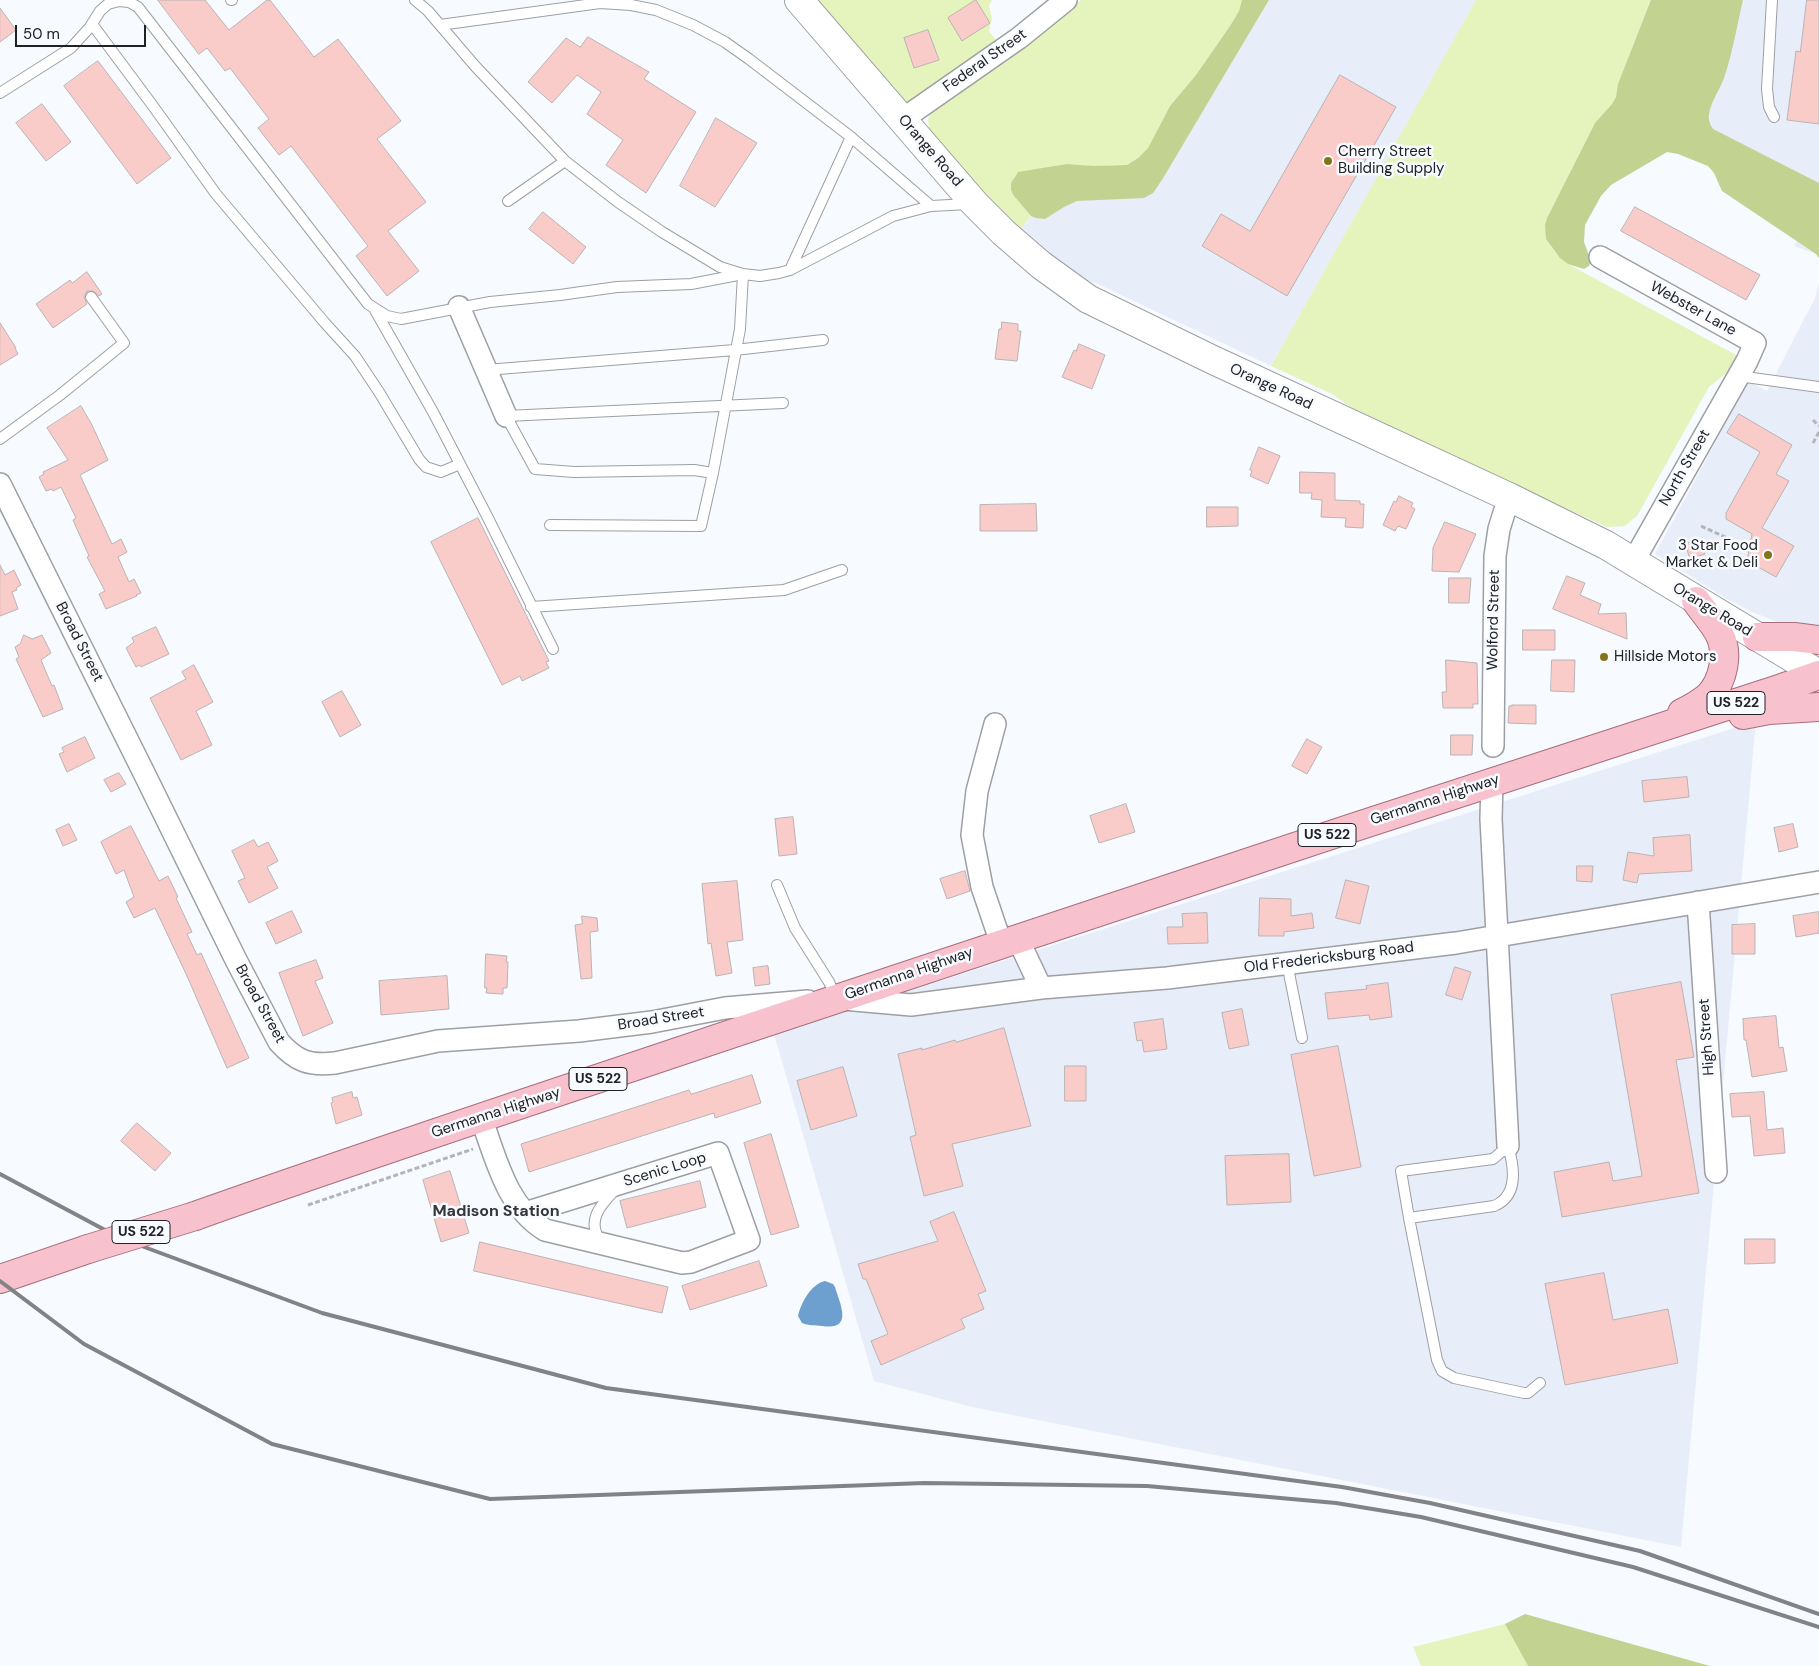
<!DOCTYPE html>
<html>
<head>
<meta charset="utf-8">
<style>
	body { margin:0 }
	#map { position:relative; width:1819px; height:1666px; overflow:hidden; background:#f7faff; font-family:"DM Sans",sans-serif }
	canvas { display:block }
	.scale { position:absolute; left:15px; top:25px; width:131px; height:22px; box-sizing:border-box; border:2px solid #202123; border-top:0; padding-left:6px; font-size:15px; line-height:18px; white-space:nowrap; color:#202123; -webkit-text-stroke:4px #f7faff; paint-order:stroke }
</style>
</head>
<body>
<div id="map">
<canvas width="1819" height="1666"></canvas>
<div class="scale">50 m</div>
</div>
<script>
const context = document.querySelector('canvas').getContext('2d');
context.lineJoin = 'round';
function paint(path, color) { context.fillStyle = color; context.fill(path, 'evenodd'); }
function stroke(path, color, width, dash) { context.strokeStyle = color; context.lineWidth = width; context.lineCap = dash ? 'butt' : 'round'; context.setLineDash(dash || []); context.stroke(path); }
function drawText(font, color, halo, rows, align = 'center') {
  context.font = font + ' "DM Sans",sans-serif'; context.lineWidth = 5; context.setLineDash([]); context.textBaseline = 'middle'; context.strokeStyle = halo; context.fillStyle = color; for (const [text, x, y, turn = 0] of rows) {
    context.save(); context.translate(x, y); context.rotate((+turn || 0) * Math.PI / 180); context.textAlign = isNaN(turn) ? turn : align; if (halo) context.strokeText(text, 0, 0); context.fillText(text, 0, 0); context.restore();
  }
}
paint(new Path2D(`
	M1269 0H1819V258L1816 254 1794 246 1811 217 1474 5 1271 366 1098 284 1079 277 1018 232 1064 177 1159 185Z
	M1819 283V633L1782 624 1750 611 1724 597 1655 554 1735 406 1724 399 1738 376 1767 391 1815 298Z
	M1756 721 1681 1547 972 1407 874 1381 774 1034Z`), '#e8eef9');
paint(new Path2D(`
	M816 0H992L989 5 992 19 989 31 996 40 926 90 906 107Z
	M1081 0H1242L1239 11 1230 26 1196 75 1170 106 1148 148 1138 158 1127 165 1094 166 1067 164 1018 173 1014 177V196L1031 216 1018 232 990 202 931 133C927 123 927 117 933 109L1062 16Z
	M1476 0H1651L1618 84 1616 97 1612 104 1595 123 1547 218C1542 237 1553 252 1568 264L1738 356 1729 371 1709 387 1637 516 1625 526 1607 527 1365 417 1332 394 1271 366Z
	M1505 1624 1528 1666H1421L1413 1647Z`), '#e5f3bd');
paint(new Path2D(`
	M1242 0H1269L1162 180 1153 193 1144 198 1077 201 1064 207 1045 219 1036 218 1031 216 1014 196 1011 190V183L1018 172 1067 164 1094 166 1127 165 1138 158 1148 148 1170 106 1196 75 1230 26 1239 11Z
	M1651 0H1743C1737 25 1733 51 1725 75 1721 88 1711 101 1709 114 1708 120 1710 124 1713 129L1819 183V258L1816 254 1722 191 1714 173 1708 166 1678 154 1667 152 1611 185 1601 196 1585 225 1584 242 1591 261 1589 266 1584 269 1568 264 1560 258 1546 239 1545 225 1547 218 1595 123 1612 104 1616 97 1618 84Z
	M1525 1614 1710 1666H1528L1505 1624Z`), '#c2d291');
paint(new Path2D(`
	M825 1281 833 1284 835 1287C840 1304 854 1331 822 1326 815 1325 809 1326 802 1323L798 1316C801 1303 811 1284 825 1281Z`), '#6ea0cf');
const building = new Path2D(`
	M158 0H205L229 30 267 0H270L314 57 338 39 401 121 377 139 426 202 388 231 419 271 387 296 356 256 368 246 291 146 279 155 258 128 269 119 230 68 225 71 207 48 199 54Z
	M976 0 990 23 962 41 948 18Z
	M1807 0H1819V124L1787 120 1796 51 1800 52Z
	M0 8 16 30 0 42Z
	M928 30 939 60 914 68 904 38Z
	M588 37 649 72 644 79 696 112 646 193 606 165 623 140 587 114 601 92 577 75 552 103 528 82 566 38 580 47Z
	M98 61 171 158 137 184 64 86Z
	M1340 75 1396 107 1287 296 1202 246 1221 214 1250 231Z
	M42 104 71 142 46 161 16 123Z
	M716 118 757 143 715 207 680 186Z
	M1635 207 1760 275 1746 300 1621 231Z
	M543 212 586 247 573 264 529 229Z
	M87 272 102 294 99 296 93 291H87L84 297 87 304 53 328 36 304 70 280 72 283Z
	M1002 322 1018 324V331H1021L1017 361 995 359 999 329H1001Z
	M0 323 16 348H15L18 354 0 365Z
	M1079 344 1105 355 1092 389 1062 377 1074 350 1076 351Z
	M81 406 92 425 108 460 80 475 112 544 121 539 127 552 118 557 129 582 134 579 141 593 136 595 137 596 106 609 99 594 105 591 87 557 89 556 73 520 76 518 61 487 53 491 52 489 46 491 39 477 44 474 43 472 68 460 47 428Z
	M1739 414 1792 445 1776 474 1789 481 1762 528 1794 546 1776 577 1747 561 1752 534 1726 519V513L1760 452 1727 433Z
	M1259 447 1280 456 1268 484 1250 476 1252 471 1250 470Z
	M1300 472 1335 473V500L1360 501V504H1364L1363 528 1345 527 1346 518 1321 517 1322 500 1311 499 1312 493H1300Z
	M1399 496 1413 503 1411 507 1415 509 1406 529 1398 526 1395 531 1383 525 1394 501 1396 502Z
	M1036 504 1037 531H980V505Z
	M1207 507H1238V526L1207 527Z
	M478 518 549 661 546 662 549 668 522 681 520 676 502 685 431 542Z
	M1445 522 1476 534 1459 572 1432 571 1433 548Z
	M1700 539 1705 554 1690 559 1685 544Z
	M0 565 5 575 14 570 21 585 16 588 17 590 12 592 18 609 0 616Z
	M1567 576 1585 583 1580 595 1601 604 1598 614 1626 613 1627 639 1553 609Z
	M1449 578H1471L1469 603H1449Z
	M156 627 169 654 141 667 140 665 136 667 126 648 134 642 132 638Z
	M1523 630H1555V650H1523Z
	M24 635 32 639 42 635 51 653 41 660 52 686 54 685 63 709 43 717 16 659 19 657 15 647 20 644Z
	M1446 660 1477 663 1478 704H1473V708H1443L1442 692H1446Z
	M1552 660H1575L1574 692 1551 691Z
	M194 665 213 702 196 711 212 745 181 760 150 698 186 679 182 672Z
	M342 691 361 725 340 737 322 702Z
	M1512 705H1536V724L1508 723 1509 706H1512Z
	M1451 735H1473L1472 755H1451Z
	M85 737 95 758 67 772 59 754 64 752 62 748Z
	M1307 739 1322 747 1307 774 1292 766Z
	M119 773 126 784 111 792 104 780Z
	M1687 777 1689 797 1644 802 1642 781Z
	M1126 804 1135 832 1099 843 1090 816Z
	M793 817 797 854 779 856 775 819Z
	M69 824 77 840 63 846 56 830Z
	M1793 824 1798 847 1779 852 1774 828Z
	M131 826 159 881 168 876 178 897 176 898 192 932 187 934 197 955 201 953 249 1058 227 1068 187 976 155 908 134 918 126 902 134 897 124 870 116 874 101 842Z
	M1690 835 1692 871 1639 874 1637 883 1623 880 1628 852 1654 856 1653 838Z
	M254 840 258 847 268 842 278 861 267 867 278 888 249 903 238 881 245 878 232 851Z
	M1577 866H1593L1592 882 1577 881Z
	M965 871 970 891 947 899 940 879Z
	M1346 880 1369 886 1360 924 1336 918Z
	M737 881 743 940 727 942 732 973 716 976 711 943 708 944 702 884Z
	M1260 898 1291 899V916L1312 913 1314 928 1284 932V936H1259Z
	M292 911 302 932 276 944 266 923Z
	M1819 912V933L1796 937 1793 916Z
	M1207 913 1208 943 1168 944 1167 927H1183L1182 914Z
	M582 916 597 918 598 931 590 932 592 978 581 979 575 925 582 924Z
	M1755 924V954H1732V925Z
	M486 954 507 956 506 962H508L507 988H503V994L486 993 487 988H485Z
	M316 960 323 978 315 981 333 1023 303 1036 279 973Z
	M768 966 770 984 755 986 753 968Z
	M1455 967 1471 972 1462 1000 1446 995Z
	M447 976 449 1009 381 1015 379 981Z
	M1681 982 1694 1057 1676 1060 1699 1193 1562 1217 1554 1172 1609 1162 1613 1181 1642 1176 1611 995Z
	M1388 983 1392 1017 1370 1020 1369 1015 1328 1019 1325 993 1367 989 1366 986Z
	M1242 1009 1249 1045 1229 1049 1222 1013Z
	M1776 1016 1779 1048 1783 1047 1787 1071 1752 1077 1746 1040H1744L1743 1019Z
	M1163 1019 1167 1049 1144 1052 1142 1040 1137 1041 1134 1023Z
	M1004 1028 1031 1126 952 1144 963 1186 924 1196 910 1137 916 1135 898 1054 922 1048V1050L955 1040 956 1042Z
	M1338 1046 1361 1167 1314 1176 1291 1055Z
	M1065 1066H1086V1101H1065Z
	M843 1067 857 1116 811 1130 797 1081Z
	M752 1075 761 1103 715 1118 714 1113 529 1172 521 1144 689 1090 691 1094Z
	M352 1092 353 1098 357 1097 362 1115 336 1124 331 1103 333 1102 332 1098Z
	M1764 1092 1767 1130 1783 1128 1785 1153 1754 1156 1750 1116 1732 1117 1730 1094Z
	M137 1123 171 1153 155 1171 121 1141Z
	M771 1134 799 1227 771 1235 744 1143Z
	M1289 1154 1291 1202 1227 1205 1225 1156Z
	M450 1171 469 1233 441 1242 423 1180Z
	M700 1181 706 1207 627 1228 620 1201Z
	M954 1212 986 1291 978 1294 984 1309 961 1319 965 1328 881 1365 871 1341 888 1334 866 1279H863L858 1264 938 1241 930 1222Z
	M1745 1239H1775V1263L1745 1264Z
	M480 1242 668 1287 662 1313 474 1271Z
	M759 1261 767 1286 690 1310 682 1286Z
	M1604 1273 1613 1320 1668 1309 1678 1363 1565 1385 1545 1284Z`);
paint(building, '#f9cbc9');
stroke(building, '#bab4b4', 1);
const service = new Path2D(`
	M231 0H232
	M415 0 428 11 475 66 565 161 618 202 662 232 720 267 743 274 740 329 713 473 701 526 550 525
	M1772 0 1767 89 1769 107 1774 117
	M92 24 153 106 216 194 325 323 355 356 379 392 419 459 426 467 441 472 460 464
	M440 25 600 3 631 5 656 10 693 25 725 42 749 59 851 137 931 206
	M0 93 71 48 90 27 100 11 108 4 119 1 129 2 138 7 368 304 387 316 401 319 490 302 560 295 617 287 691 284 743 274 760 276 779 273 790 270 893 216 931 206 969 204
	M508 201 565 161
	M790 270 851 137
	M375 310 433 412 487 516 553 649
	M486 370 735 350 823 340
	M1738 376 1819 387
	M0 439 60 395 124 343 91 297
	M713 473 694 470 574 472 535 469 506 416 783 403
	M531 607 784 590 842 570
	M777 885 795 928 829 982 836 998
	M1287 963 1302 1038
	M1508 1146C1514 1166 1519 1196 1494 1206L1409 1218 1401 1171 1493 1159Z
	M1409 1218 1437 1360 1442 1371 1454 1378 1524 1393H1528L1540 1383
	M602 1243C585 1222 600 1205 616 1189`);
const minor = new Path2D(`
	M903 119 1019 38 1066 0
	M1600 257 1755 343 1747 361 1633 562
	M459 307 506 416
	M0 484 143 771 236 960 279 1042C296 1061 309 1066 335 1063L438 1041 579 1031 652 1022 725 1008 808 1001
	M995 724 977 791 972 835 982 887 1001 943
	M1493 746 1495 556 1499 529 1509 497
	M1492 781 1491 819 1508 1146
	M1698 902 1716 1172
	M1017 937 1041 988
	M843 999 911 1005 1041 988 1167 978 1456 943 1819 882
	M481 1118C496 1158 506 1206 545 1230L682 1263 691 1262 749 1240 718 1153 525 1213`);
const secondary = new Path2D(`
	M799 0 975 204 1004 233 1041 265 1088 299 1211 359 1509 497 1606 545 1819 674`);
const primary = new Path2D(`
	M1757 637H1794L1819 640
	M1682 713C1692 708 1701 703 1709 696 1724 680 1729 653 1719 633 1713 622 1703 611 1696 601
	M1743 715 1769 710 1819 707
	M195 1216C372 1153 550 1095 728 1035 1079 917 1430 802 1782 688L1819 675
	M0 1279 88 1249`);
stroke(service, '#9d9fa4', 12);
stroke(minor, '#9d9fa4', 24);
stroke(secondary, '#9d9fa4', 30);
stroke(primary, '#a86e7b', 30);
stroke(new Path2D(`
	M1813 420 1819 426
	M1813 443 1819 432
	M1701 526 1749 548
	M308 1205 473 1149`), '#b2b5b9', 3, [5, 2.5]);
stroke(service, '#fff', 10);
stroke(minor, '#fff', 21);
stroke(secondary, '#fff', 28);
stroke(primary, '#f7c1cd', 28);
stroke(new Path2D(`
	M0 1174 120 1238 322 1313 606 1388 1342 1487 1430 1503 1640 1551 1819 1614
	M0 1281 84 1344 272 1444 490 1499 924 1483 1147 1486 1336 1503 1421 1517 1633 1567 1819 1627`), '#828387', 4);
const primaryBridge = new Path2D(`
	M88 1249 195 1216`);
stroke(primaryBridge, '#a86e7b', 30, []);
stroke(primaryBridge, '#f7c1cd', 28);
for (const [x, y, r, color] of [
	[1328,161,5,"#857518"],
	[1768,555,5,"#857518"],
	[1604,657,5,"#857518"]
]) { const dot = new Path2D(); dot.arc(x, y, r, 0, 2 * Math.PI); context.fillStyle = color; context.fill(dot); stroke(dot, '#f7faff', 2); }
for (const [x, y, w] of [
	[1736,703,58],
	[1327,835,58],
	[598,1079,58],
	[141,1232,58]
]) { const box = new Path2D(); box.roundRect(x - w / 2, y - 11.5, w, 23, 4); context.fillStyle = '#f7faff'; context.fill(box); stroke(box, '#202123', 1); }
drawText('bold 14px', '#202123', null, [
	["US 522",1736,703],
	["US 522",1327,835],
	["US 522",598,1079],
	["US 522",141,1232]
]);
drawText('15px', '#202123', '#f7faff', [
	["Federal Street",985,61,-35],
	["Orange Road",930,151,49],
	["Webster Lane",1693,309,29],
	["Orange Road",1271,387,25],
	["North Street",1685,468,-60],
	["Orange Road",1712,610,31],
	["Wolford Street",1494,620,-89],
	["Broad Street",79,642,63],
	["Germanna Highway",1435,800,-18],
	["Old Fredericksburg Road",1329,958,-7],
	["Germanna Highway",909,974,-19],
	["Broad Street",260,1004,61],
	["Broad Street",661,1019,-9],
	["High Street",1707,1037,-94],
	["Germanna Highway",496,1113,-18],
	["Scenic Loop",665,1170,-17]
]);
drawText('15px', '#202123', '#f7faff', [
	["Cherry Street",1338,152],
	["Building Supply",1338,169],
	["3 Star Food",1758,546,"right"],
	["Market & Deli",1758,563,"right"],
	["Hillside Motors",1614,657]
], 'left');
drawText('bold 16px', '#35363a', '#f7faff', [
	["Madison Station",496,1212]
]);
</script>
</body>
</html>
